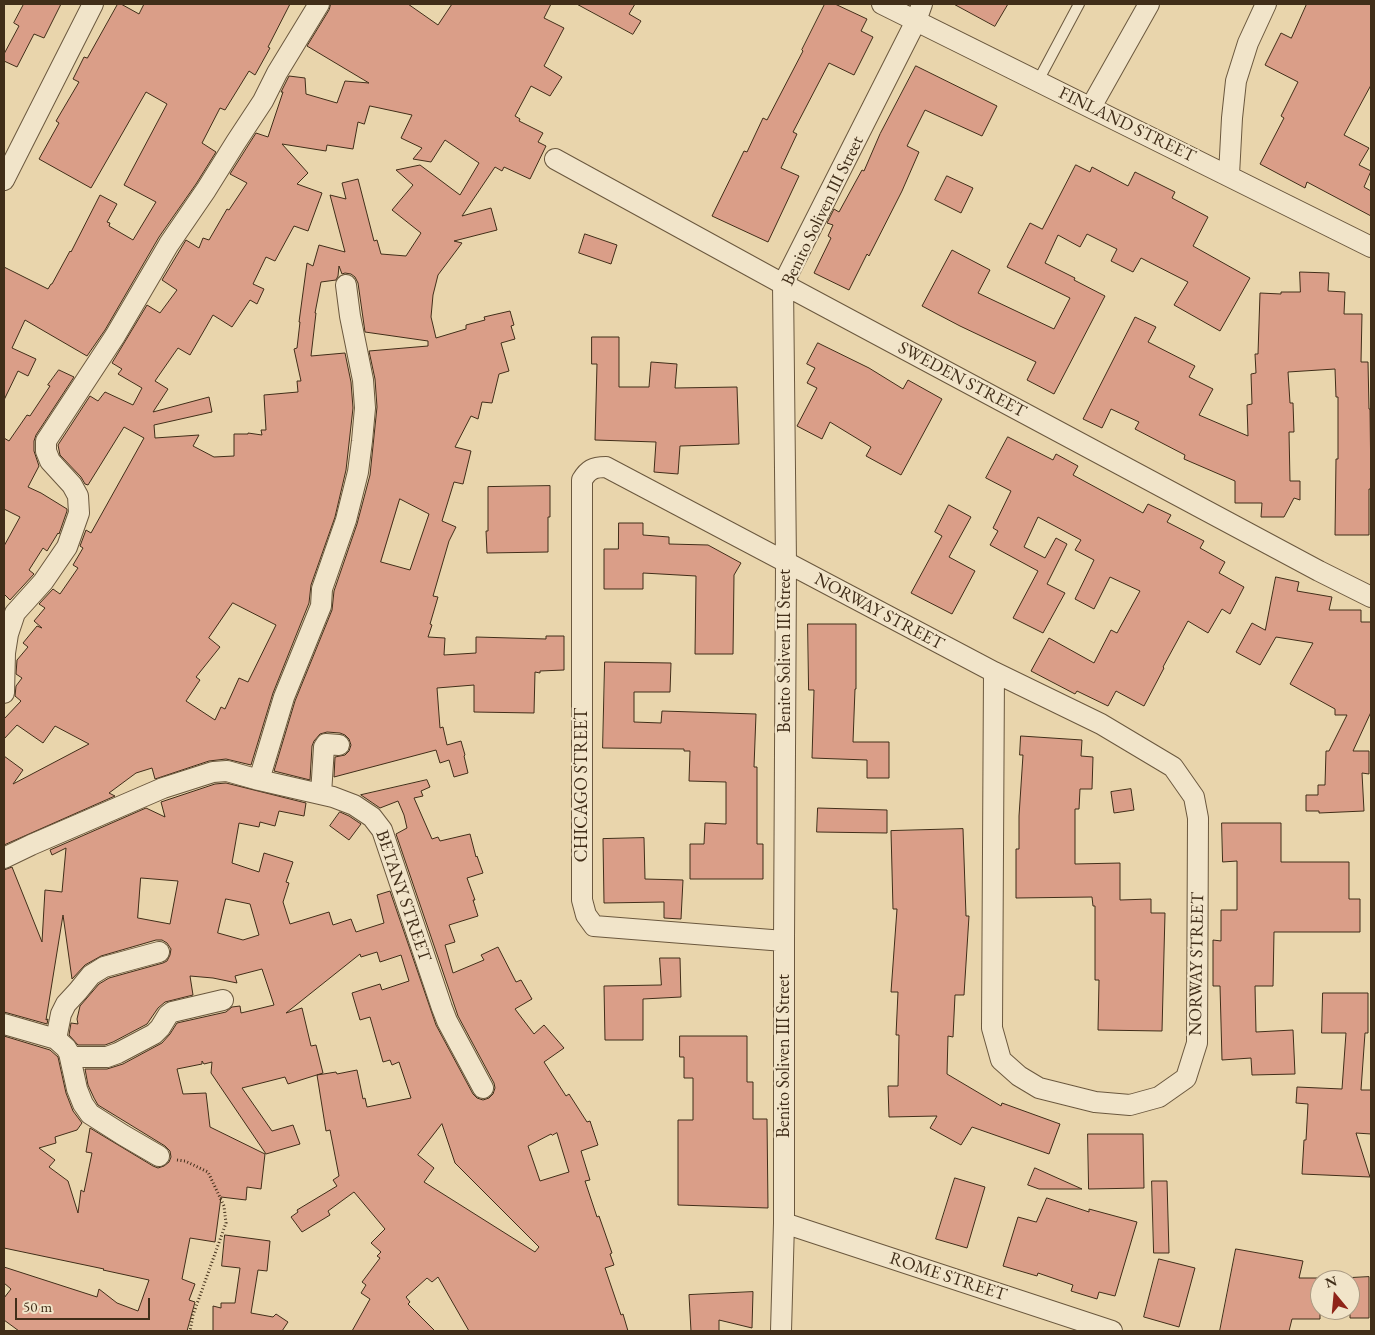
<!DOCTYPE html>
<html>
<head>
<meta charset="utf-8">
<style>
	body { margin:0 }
	#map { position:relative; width:1375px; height:1335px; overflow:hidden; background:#e9d5ac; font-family:"EB Garamond",serif }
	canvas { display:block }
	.frame { position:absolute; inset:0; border:5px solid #412e19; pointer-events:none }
	.north { position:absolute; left:1310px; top:1270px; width:50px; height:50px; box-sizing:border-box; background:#f1e4c9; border:1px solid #ab9b83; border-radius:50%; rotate:343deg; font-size:14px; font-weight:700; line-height:20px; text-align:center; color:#412e19 }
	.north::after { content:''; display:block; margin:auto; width:18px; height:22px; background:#8f2418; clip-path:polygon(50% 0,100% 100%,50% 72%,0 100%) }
	.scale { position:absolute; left:15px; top:1298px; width:135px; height:22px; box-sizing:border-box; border:2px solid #412e19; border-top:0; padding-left:6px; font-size:15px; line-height:18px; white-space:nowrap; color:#412e19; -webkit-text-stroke:4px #f1e4c9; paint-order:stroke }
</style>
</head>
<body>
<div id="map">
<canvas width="1375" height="1335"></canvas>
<div class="frame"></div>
<div class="north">N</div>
<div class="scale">50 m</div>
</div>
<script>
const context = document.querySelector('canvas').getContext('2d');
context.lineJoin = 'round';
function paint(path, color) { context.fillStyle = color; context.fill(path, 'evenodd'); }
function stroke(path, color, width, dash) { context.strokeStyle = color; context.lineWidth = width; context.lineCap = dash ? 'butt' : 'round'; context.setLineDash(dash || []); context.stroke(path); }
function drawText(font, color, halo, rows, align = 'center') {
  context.font = font + ' "EB Garamond",serif'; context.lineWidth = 4.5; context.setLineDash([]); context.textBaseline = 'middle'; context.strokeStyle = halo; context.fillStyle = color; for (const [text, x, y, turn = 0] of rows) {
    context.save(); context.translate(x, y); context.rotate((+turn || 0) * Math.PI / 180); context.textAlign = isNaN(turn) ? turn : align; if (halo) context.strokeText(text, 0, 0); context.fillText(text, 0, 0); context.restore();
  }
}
const building = new Path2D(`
	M24 4H61L44 38 34 34 17 67 4 61V54L19 26 14 23Z
	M118 4H121L139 14 144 4H290L268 47 270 48 255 75 249 71 225 110 220 108 202 143 216 152 196 184 159 237 105 330 87 356 25 320 12 348 36 359 28 376 18 371 4 400V267L48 289 51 284H52L70 251 71 252 100 195 117 204 107 222 110 223 109 226 133 240 156 202 124 185 167 104 146 92 91 188 39 159 59 123 56 121 79 82 73 79 84 57 87 58Z
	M331 4H408L438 25 452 4H551L544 18 564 28 544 66 562 77 550 96 531 86 515 116 520 119 519 121 543 133 538 142 546 146 530 179 504 167 502 171 495 167 462 216 491 208 497 230 454 241 462 243 438 275 433 295 431 317 436 338 466 329V325L485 320 484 317 510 311 514 325 511 326 515 339 501 343 509 371 499 374 492 403 482 402 478 419 471 416 455 447 471 451 463 484 454 482 442 521 456 527 449 541 433 596 438 597 430 624 432 625 428 637 445 638 444 655 476 653V637L546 639V636H564V670L540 671V673L535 672 534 713 474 712V685L437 688 440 728 443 727 447 745 461 741 465 755 464 756 468 773 454 777 449 760 440 763 436 750 334 777 335 757 345 755 349 751 351 745 349 739 345 735 340 733 327 732 320 734 314 741 312 746 310 780 274 771 295 701 332 610 334 591 357 524 370 475 377 407 375 379 369 351 428 346V341L365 332 358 283 355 277 351 274 345 273 342 274 339 266 338 276 336 280 321 282 315 313H316L311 356 345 353 351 382 353 408 346 470 335 517 311 585 309 603 273 693 251 765 226 759 209 761 155 779 152 768 136 773 109 793 115 796 4 845V756L23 770 13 784 89 744 55 726 43 743 17 725 4 739V719L21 701 15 696 16 686 22 678 16 674 17 660 28 647 23 643 37 626 42 628 34 621 45 608 39 604 53 589 60 594 78 568 73 565 83 548 80 546 86 530 91 533 144 438 124 427 88 485 85 484 81 477 60 455 58 445 90 396 98 401 105 392 133 405 142 388 118 374 122 369 112 363 147 305 160 313 177 290 162 280 186 240 199 248 203 238 209 240 227 209 229 210 247 183 230 174 256 133 268 137 283 92H281L289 76 305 78 306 94 337 103 345 81 369 83 307 46 329 10ZM370 106 412 115 401 138 422 148 413 159 431 162 445 140 479 163 460 195 420 165 396 170 413 185 392 210 421 233 406 256 381 254 377 240 374 241 358 179 342 183 346 199 330 195 345 252 319 245 313 266 307 263 299 322H300L297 348 294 349 301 381H297L298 392 264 395 266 430H261L262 435 248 433V434H234V456L214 457 193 446 199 435 155 438 154 425 212 412 209 397 153 412 168 389 155 381 178 348 190 355 213 315 232 327 250 300 257 304 264 289 253 284 266 257 275 261 294 226 308 231 322 193 297 184 308 173 282 144 326 151 327 145 353 149 358 122 364 124ZM400 499 429 514 410 570 381 562ZM233 603 276 625 248 682 239 678 225 709 221 707 215 720 186 701 200 680 196 677 220 647 209 638Z
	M577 4H635L629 14 641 21 633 34Z
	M825 4H835L867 19 861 31 873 37 854 75 829 63 793 132 797 134 781 168 799 176 768 242 712 216 744 151 747 152 763 118 767 120 803 51 802 50Z
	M954 4H1008L995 26Z
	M1307 4H1371V85L1344 135 1369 148 1359 165 1371 171 1364 187 1371 191V216L1307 182 1305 188 1260 164 1284 118 1281 116 1298 82 1265 65 1281 33 1291 38Z
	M916 66 997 106 982 136 925 110 907 146 919 152 902 191 869 256 867 254 849 290 814 273 831 238 828 236 833 225 827 223 834 209 839 212 862 170 864 171 880 134Z
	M1076 165 1090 172 1092 167 1128 186 1135 172 1175 192 1172 198 1208 217 1193 246 1250 278 1220 331 1174 305 1188 282 1141 258 1133 272 1111 261 1117 249 1087 234 1080 247 1058 235 1045 263 1075 278 1074 280 1105 296 1054 394 1027 380 1036 362 960 326 922 306 952 250 990 270 978 293 1054 329 1070 298 1007 267 1030 223 1042 229Z
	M947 176 973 188 961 213 935 200Z
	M585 234 617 245 611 264 579 253Z
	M1300 272 1329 273 1328 291 1345 292 1344 314H1362L1361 362H1368L1369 409H1370L1371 489H1369V535H1335L1336 459H1338V397H1336L1335 369 1288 372 1290 403H1293L1294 432H1289L1290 481H1300V500L1294 498 1284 517H1261L1262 503H1235V481L1184 459 1185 455 1135 429 1139 422 1111 409 1102 428 1083 419 1135 317 1156 327 1148 342 1195 366 1189 377 1213 389 1199 415 1248 436 1247 405 1252 404 1251 374 1256 373 1255 354H1258L1260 293 1281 294V292H1300Z
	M592 337H619V387H649L651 362 677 364 675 388 737 387 739 444 680 446 678 474 654 472 656 442 595 440 597 364H592Z
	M818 343 869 368 903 389 908 380 942 399 901 475 866 456 871 447 830 422 822 439 797 426 817 388 807 383 815 368 807 364Z
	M59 370 74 377 36 435 34 441V451L39 466 28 487 41 493 67 509V511L59 534 58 533 47 551 43 548 29 570 34 574 10 600 4 594V546L20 517 4 509V438L9 441 27 415 30 416 50 386 48 385Z
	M1008 437 1053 460 1056 454 1078 466 1073 475 1143 513 1148 504 1171 515 1167 522 1204 541 1200 548 1225 562 1219 573 1244 587 1230 614 1222 609 1208 633 1188 621 1163 667 1164 668 1144 706 1116 691 1108 706 1077 691 1075 694 1031 671 1049 638 1094 663 1111 630 1117 633 1140 591 1110 577 1094 609 1075 599 1094 560 1075 550 1081 540 1038 517 1024 547 1045 558 1056 538 1067 544 1047 584 1065 593 1043 633 1013 618 1038 571 990 545 998 531 993 528 1011 491 986 478Z
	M550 486V517H548V552L487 553 486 531H488V487Z
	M949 505 971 517 949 557 975 571 952 614 911 593 942 536 935 532Z
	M619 523H643V535L669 537V544L708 545 741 563 734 575 733 654H695L696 576 643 573V589H604V549H618Z
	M1276 577 1299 582 1297 591 1332 597 1329 610H1361V622H1371V712L1353 751H1369V774L1362 773 1364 811 1319 813V811H1306V795H1318V785H1325L1326 751H1329L1347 715H1335V709L1290 684 1313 643 1276 637 1260 665 1236 652 1252 623 1265 630Z
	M808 624H856V689H855L853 742H889V778H867V760L812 758 814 690H809Z
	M605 662 671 663 670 692H634V722L661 723 662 711 756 714 754 767H757V844H763V879H690V844H704L705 823 726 824V782L689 781 690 751H684V749L603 748Z
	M1021 736 1082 740 1081 756 1093 757 1092 789H1080L1079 809H1075V864L1120 863V900L1151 899V913H1165L1162 1031 1098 1030 1099 980H1095V906H1093L1092 897 1016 898V849H1019V816L1023 755H1020Z
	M427 780 430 787 421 791 423 796 414 798 432 839 438 837 440 841 470 834 476 857 477 856 483 873 467 878 475 900H473L478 916 449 925 455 942 445 945 453 973 484 960 481 955 498 947 516 982 521 980 532 999 515 1009 534 1034 544 1025 564 1048 544 1062 566 1096 569 1094 587 1122 590 1121 598 1145 581 1151 590 1180 585 1181 597 1217 599 1216 612 1253 610 1254 614 1265 605 1268 621 1315 623 1314 628 1331H469L438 1277 432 1282 427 1278 406 1297 410 1302 408 1304 435 1331H352L370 1299 361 1293 366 1285 362 1282 380 1258 377 1256 381 1252 371 1243 385 1229 354 1192 328 1211 330 1215 302 1232 291 1217 298 1212 297 1210 337 1186 333 1180 339 1176 330 1130 326 1131 317 1075 336 1072 337 1074 357 1070 363 1099 365 1098 367 1107 411 1098 399 1062 392 1065 390 1060 383 1062 370 1017 360 1020 352 993 380 984 382 990 409 981 401 955 380 962 377 952 361 957 360 954 286 1013 302 1008 311 1046 316 1045 323 1073 288 1084 285 1077 242 1088 272 1131 293 1125 300 1144 266 1154 211 1073 212 1062 204 1064 202 1061V1064L177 1069 183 1094 206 1093 210 1127 265 1154 261 1189 247 1187 246 1200 221 1197 215 1242 190 1238 182 1279 195 1284 189 1300 195 1302 187 1331H19L4 1320V1298L11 1289 4 1283V1267L97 1297 99 1289 117 1303 138 1311 149 1280 103 1270 104 1269 4 1248V1036L50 1050 58 1057 66 1093 73 1111 82 1123 77 1130 55 1137 56 1143 39 1148 55 1160 49 1167 68 1181 78 1213 81 1190 84 1192 92 1153 86 1152 90 1128 153 1166 158 1168 164 1166 169 1162 171 1157 170 1151 165 1146 98 1105 94 1098 88 1085 85 1069H107L123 1064 162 1043 170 1034 177 1023 226 1012 232 1007 240 1006 241 1013 274 1005 262 969 235 976 237 983 213 978 190 976 193 995 165 1002 158 1008 147 1024 113 1042 105 1045H78L69 1035 71 1023 78 1024 77 1019 80 1006 99 984 109 978 163 963 167 961 170 955 171 949 167 943 162 940H156L101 956 85 965 72 979 63 915 46 1020 48 1019 47 1024 4 1012V870L12 867 42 942 45 890 62 892 66 848 52 855 50 850 146 808 165 817 161 802 215 784 226 783 306 803 304 816 279 811 275 826 260 822 259 827 239 823 232 863 259 872 264 853 293 862 286 882 289 883 283 902 290 924 329 912 333 925 351 919 356 932 384 923 377 895 390 891 436 1025 473 1094 477 1098 483 1100 489 1098 493 1094 495 1088 494 1083 458 1016 396 834 407 828 404 815 398 801 380 808 361 795ZM141 878 178 881 170 924 138 918ZM226 899 250 904 259 935 243 940 218 933ZM442 1124 455 1163 539 1247 535 1252 424 1182 434 1168 418 1155ZM557 1133 569 1172 540 1181 528 1146 551 1134 552 1135Z
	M1131 789 1134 810 1114 813 1111 792Z
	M818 808 887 810V833L817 832Z
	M340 812 349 816 361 824 349 840 330 826Z
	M1222 823H1281V862H1349V899H1360V932H1274L1273 986H1255L1256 1032 1293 1030 1295 1074 1252 1075 1251 1058 1222 1060 1220 986H1213V940L1221 941V910H1237V861L1223 862Z
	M963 829 966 916H969L964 995H955L953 1037 948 1036 947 1074 1001 1106 1002 1103 1060 1124 1049 1154 972 1127 961 1145 930 1128 937 1116 889 1117 888 1086H898L899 1035H896L898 992H891L897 909H893L891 831Z
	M644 838 645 879 683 880 681 919 664 918V902L604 903 603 839Z
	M660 958H680L681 997 643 999V1040H605L604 986 661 985Z
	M1323 993H1368V1033H1365L1361 1090H1371V1134L1356 1133 1370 1177 1302 1174 1304 1140H1306L1308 1104 1296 1103 1297 1087 1342 1089 1346 1033H1322Z
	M680 1036H747V1082H753V1119H767L768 1208 678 1205V1120H693V1078H684V1057H680Z
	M1088 1134H1143L1144 1188 1089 1189Z
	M1035 1168 1082 1189H1039L1028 1185Z
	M955 1178 985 1187 967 1248 936 1239Z
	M1152 1181H1167L1169 1253H1154Z
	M1047 1198 1089 1212V1209L1137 1222 1115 1296 1099 1292 1097 1299 1071 1291 1073 1285 1038 1273 1037 1276 1003 1266 1018 1217 1036 1222Z
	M225 1235 270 1241 267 1271 258 1270 251 1313 273 1317 276 1314 288 1322 282 1331H213V1306L221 1308V1303H235L240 1268 222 1266Z
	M1236 1249 1303 1261 1299 1278H1320V1319H1292L1289 1331H1220Z
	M1159 1259 1195 1268 1179 1327 1144 1317Z
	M1369 1277V1318H1350V1278Z
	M753 1292 752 1328 719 1320V1331H691L689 1295Z`);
paint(building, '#da9e88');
stroke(building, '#412e19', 1);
const service = new Path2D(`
	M1038 81 1079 4`);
const minor = new Path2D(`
	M882 4 1371 247
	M1091 107 1149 4
	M555 159 783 284 1319 571 1371 597
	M1229 175 1232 118 1236 81 1248 43 1266 4
	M4 180 93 4
	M4 693 5 653 8 634 15 613 43 582 67 547 79 513 78 496 72 485 50 461 46 451V441L115 336 169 244 206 190 236 142 263 101 277 73 319 4
	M259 780 284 697 321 606 322 589 346 520 358 472 362 441 365 408 363 380 350 316 346 285
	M321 794 324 747 326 744 339 745
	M4 858 31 845 163 788 213 772 227 771 259 780 333 797 354 805 372 817 382 830 442 1008 447 1021 483 1088
	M784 941 594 926 586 915 582 900V480C588 470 593 467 606 467L994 672 1101 724 1173 767 1194 797 1198 818 1197 1043 1186 1078 1159 1097 1130 1105 1095 1102 1039 1088 1019 1076 1001 1060 992 1028 994 672
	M4 1024 56 1039 66 1048 69 1053 77 1089 83 1104 90 1114 123 1135 159 1156
	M56 1039 61 1014 66 1004 78 991 91 975 104 967 159 952
	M70 1057H107L118 1053 154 1034 160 1028 168 1015 172 1012 223 1000
	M784 1223 1112 1331
	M781 1331 784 1223V941L786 563 783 284 916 21 922 4`);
stroke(service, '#6b583e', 12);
stroke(minor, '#6b583e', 22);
stroke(new Path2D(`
	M177 1160 185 1161 208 1172 224 1206 226 1223 193 1315 190 1331`), '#412e19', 3, [1, 2.5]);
stroke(service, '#f1e4c9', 10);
stroke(minor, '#f1e4c9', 20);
drawText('18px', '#412e19', '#f1e4c9', [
	["FINLAND STREET",1127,125,26],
	["Benito Soliven Ⅲ Street",823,211,-64],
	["SWEDEN STREET",962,380,28],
	["NORWAY STREET",879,612,28],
	["Benito Soliven Ⅲ Street",785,651,-90],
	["CHICAGO STREET",582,785,-90],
	["BETANY STREET",403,896,71],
	["NORWAY STREET",1197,964,-89],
	["Benito Soliven Ⅲ Street",784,1056,-90],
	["ROME STREET",948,1277,18]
]);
</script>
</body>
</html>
